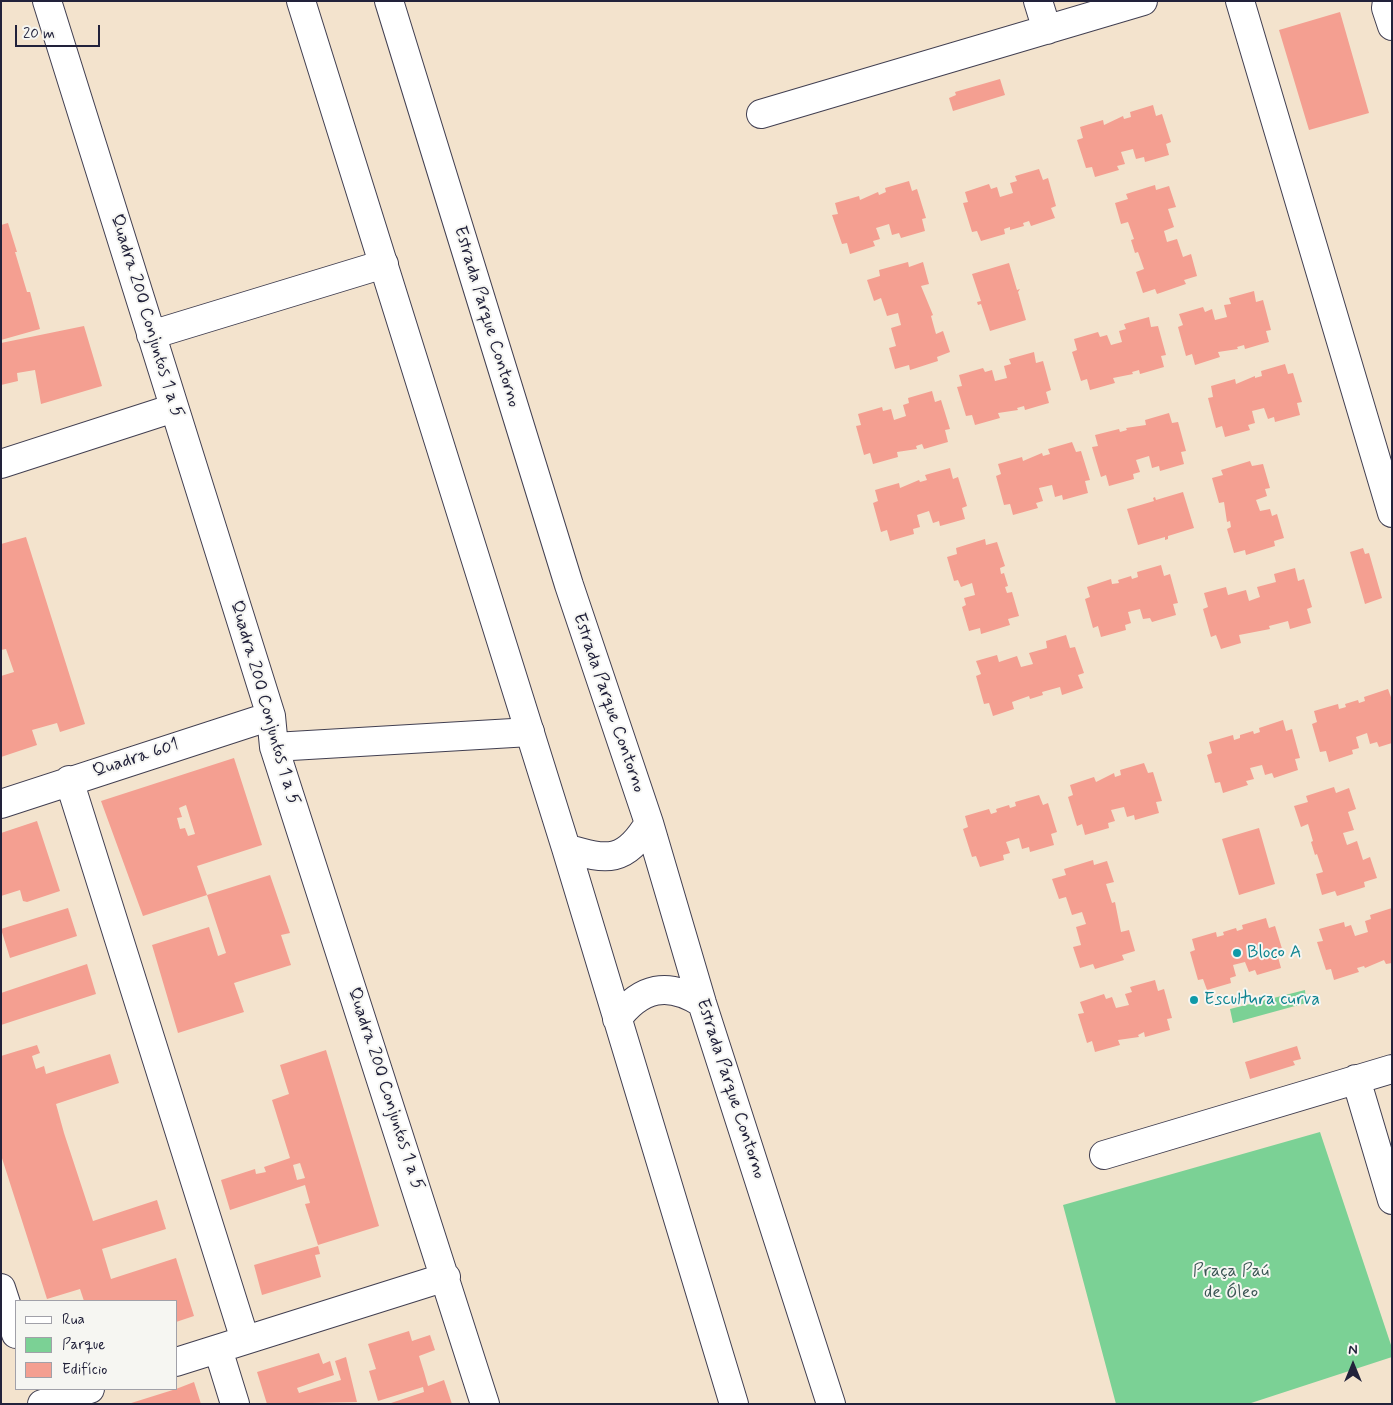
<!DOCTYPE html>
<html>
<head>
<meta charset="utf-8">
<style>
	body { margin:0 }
	#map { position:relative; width:1393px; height:1405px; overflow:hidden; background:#f3e3cd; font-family:Mynerve,sans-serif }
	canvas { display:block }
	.frame { position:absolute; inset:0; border:2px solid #22223b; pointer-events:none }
	.legend { position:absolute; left:15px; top:1300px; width:162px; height:90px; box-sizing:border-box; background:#f6f6f2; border:1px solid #a1a1a9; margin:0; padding:6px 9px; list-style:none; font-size:15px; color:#22223b }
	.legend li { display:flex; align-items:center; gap:10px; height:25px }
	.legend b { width:25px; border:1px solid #a1a1a9 }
	.north { position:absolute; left:1328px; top:1340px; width:50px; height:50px; -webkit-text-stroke:4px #f6f6f2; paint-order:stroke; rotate:0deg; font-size:14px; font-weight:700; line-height:20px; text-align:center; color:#22223b }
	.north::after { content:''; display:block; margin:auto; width:18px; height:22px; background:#22223b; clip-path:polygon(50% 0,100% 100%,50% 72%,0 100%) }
	.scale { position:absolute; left:15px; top:25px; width:85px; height:22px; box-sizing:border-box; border:2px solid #22223b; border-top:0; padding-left:6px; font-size:15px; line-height:18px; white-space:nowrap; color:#22223b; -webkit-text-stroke:4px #f6f6f2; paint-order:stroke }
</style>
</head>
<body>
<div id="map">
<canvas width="1393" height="1405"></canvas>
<div class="frame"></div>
<ul class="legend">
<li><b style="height:6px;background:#fff"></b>Rua</li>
<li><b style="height:14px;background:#7bd195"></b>Parque</li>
<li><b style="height:14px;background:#f49f91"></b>Edifício</li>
</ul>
<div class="north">N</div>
<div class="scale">20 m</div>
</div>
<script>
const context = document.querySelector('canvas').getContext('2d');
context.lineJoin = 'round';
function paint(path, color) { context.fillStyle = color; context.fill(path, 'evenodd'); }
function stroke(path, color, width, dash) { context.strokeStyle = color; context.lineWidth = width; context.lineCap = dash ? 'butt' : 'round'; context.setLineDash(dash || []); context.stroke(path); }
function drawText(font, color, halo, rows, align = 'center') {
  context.font = font + ' Mynerve,sans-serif'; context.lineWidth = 4; context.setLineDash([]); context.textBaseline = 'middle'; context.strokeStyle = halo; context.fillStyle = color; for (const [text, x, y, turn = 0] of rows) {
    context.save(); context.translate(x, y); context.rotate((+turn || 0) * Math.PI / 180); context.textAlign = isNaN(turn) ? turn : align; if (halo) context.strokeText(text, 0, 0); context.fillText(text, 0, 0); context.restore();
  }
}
paint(new Path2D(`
	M1305 990 1306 1003 1233 1023 1230 1009Z
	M1320 1132 1392 1348V1357L1248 1404H1116L1063 1205Z`), '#7bd195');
paint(new Path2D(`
	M1340 12 1369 113 1309 130 1279 30Z
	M1000 79 1005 95 953 111 949 98 956 95 955 92Z
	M1153 105 1156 116 1162 114 1171 142 1166 144 1169 155 1145 162 1144 157 1136 159 1133 149 1121 152 1125 164 1117 166 1119 170 1095 177 1092 167 1086 168 1077 140 1083 138 1080 127 1103 120 1104 125 1123 116 1124 119 1131 117 1130 112Z
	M1039 169 1043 180 1048 178 1056 206 1051 208 1055 218 1031 226 1029 221 1023 223 1024 226 1010 230V227L1004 229 1005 234 981 241 977 231 972 232 963 203 968 202 965 192 989 184 991 189 997 187 1000 197 1013 193 1010 183 1017 181 1015 176Z
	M909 181 912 191 917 189 926 218 922 219 925 231 901 238 899 233 892 235 889 224 876 228 880 239 873 241 875 246 850 254 847 243 842 244 832 215 838 214 835 203 859 196 860 200 878 192 879 195 886 192 885 188Z
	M1155 185 1156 190 1169 186 1176 207 1168 209 1174 227 1164 231 1167 242 1177 239 1183 257 1191 254 1197 276 1184 280 1186 284 1157 294 1155 289 1143 293 1136 272 1144 269 1138 252 1135 253 1131 240 1134 239 1128 222 1121 224 1115 203 1128 199 1126 194Z
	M8 223 17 252H15L27 292H30L40 329 1 340V225Z
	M908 262 909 267 923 262 929 284 921 286 933 315 931 316 936 334 943 331 950 352 937 357 938 361 910 370 909 365 895 369 889 348 896 346 891 328 901 325 898 313 887 316 881 298 874 301 867 280 880 276 879 270Z
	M1009 263 1017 290 1020 289 1018 292 1026 320 990 331 981 304 978 305 977 302 981 301 972 274Z
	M1254 291 1256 302 1263 300 1271 330 1266 331 1269 342 1245 349 1244 345 1237 347 1238 349 1218 352 1220 357 1195 365 1192 354 1186 356 1178 327 1183 325 1179 314 1203 307 1205 312 1212 309 1215 320 1227 317 1224 305 1231 304 1229 298Z
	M1149 317 1151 327 1158 326 1166 355 1161 356 1164 367 1140 374 1139 370 1132 372 1133 374 1113 378 1115 383 1090 390 1087 379 1081 381 1072 352 1077 350 1074 339 1098 332 1100 337 1107 335 1111 345 1122 342 1119 331 1126 329 1124 324Z
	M84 326 102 386 41 404 35 370 17 373 18 381 1 385V343Z
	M1034 352 1036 363 1043 361 1051 390 1046 392 1049 403 1025 410 1024 406 1017 408 1018 410 998 413 1000 418 975 425 972 415 966 416 957 387 962 386 959 375 983 368 985 372 992 370 995 381 1007 378 1004 366 1011 364 1009 359Z
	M1285 364 1288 374 1293 373 1302 402 1297 403 1300 415 1275 422 1274 417 1268 419 1264 408 1252 411 1255 423 1248 425 1250 430 1225 437 1222 426 1216 428 1208 398 1213 397 1211 386 1235 379 1236 384 1255 376V378L1262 376 1261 371Z
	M932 391 935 402 941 400 950 429 945 430 948 442 924 449 922 444 916 446 917 449 897 452 898 457 873 464 870 453 864 455 856 426 861 425 858 414 882 407 883 411 891 409 894 420 906 416 903 405 909 403 908 398Z
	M1169 413 1172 423 1178 422 1186 451 1181 452 1184 464 1160 471 1159 466 1152 468 1149 456 1136 460 1140 472 1133 474 1134 479 1109 486 1106 475 1101 477 1092 447 1098 446 1095 435 1119 429 1120 432 1127 430 1126 428 1146 425 1145 420Z
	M1072 442 1076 452 1081 451 1090 480 1085 481 1088 493 1063 500 1062 495 1055 497 1052 485 1039 488 1043 501 1036 503 1038 508 1013 515 1010 504 1004 505 996 476 1001 474 998 464 1022 457 1023 461 1042 453 1043 456 1050 454 1048 449Z
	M1250 461 1252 466 1263 464 1270 488 1265 489 1267 496 1256 500 1260 511 1270 509 1272 516 1277 514 1284 538 1274 541 1275 546 1246 555 1245 550 1234 553 1227 529 1231 527 1230 521 1227 522 1224 502 1219 503 1212 478 1223 475 1221 470Z
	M950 468 953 479 958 477 967 506 962 508 965 519 940 526 939 521 933 523 929 511 917 515 920 527 913 529 914 534 890 541 887 530 881 532 873 503 878 501 875 490 899 483 900 488 919 480 920 482 927 480 925 475Z
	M1183 492 1194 528 1168 536V539L1165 540V537L1138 545 1127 509 1154 501 1153 498 1155 497 1156 500Z
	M26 537 85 724 60 732 57 723 32 730 37 745 1 757V676L14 672 6 649 1 650V544Z
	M985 539 986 545 997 542 1005 566 1000 568 1001 574 1004 573 1008 586 1005 587 1007 593 1012 592 1019 616 1008 619 1010 625 981 634 980 628 969 631 962 607 966 605 964 598 975 595 972 583 961 587 958 580 954 581 947 557 957 554 956 548Z
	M1363 548 1365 554 1369 553 1382 598 1365 604 1350 552Z
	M1161 565 1164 576 1170 574 1178 603 1173 604 1176 615 1152 622 1150 618 1143 619 1140 609 1128 612 1131 623 1125 625 1126 630 1101 637 1098 626 1093 628 1085 599 1090 597 1087 587 1111 579 1112 584 1119 583 1118 580 1131 576 1132 579 1138 577 1137 572Z
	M1295 568 1298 581 1304 579 1312 607 1307 609 1311 623 1290 629 1288 621 1269 626 1270 629 1239 635 1241 643 1221 649 1216 635 1211 637 1203 609 1208 607 1204 593 1226 587 1228 595 1246 590 1249 601 1260 597 1257 587 1276 582 1274 574Z
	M1066 635 1070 648 1075 647 1084 673 1078 675 1083 688 1062 695 1060 687 1042 692 1043 695 1030 699 1029 696 1012 702 1014 709 993 716 989 703 984 704 976 676 981 674 976 661 997 655 999 662 1017 656 1021 667 1033 664 1029 653 1047 648 1046 641Z
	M1388 689 1392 700V743L1379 747 1377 742 1370 744 1367 733 1356 737 1359 748 1352 750 1353 754 1329 762 1326 751 1320 752 1312 724 1317 722 1314 711 1338 704 1339 709 1346 707 1345 704 1358 700 1359 703 1365 701 1364 697Z
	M1283 720 1286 731 1292 729 1300 758 1295 759 1298 770 1274 778 1272 773 1265 775 1262 765 1250 768 1254 779 1246 781 1248 785 1223 793 1220 782 1215 783 1207 755 1212 753 1209 742 1233 735 1234 740 1240 738V735L1253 731 1254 734 1260 732 1259 728Z
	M234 758 262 845 197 866 207 895 143 916 101 801ZM186 805 195 834 188 836 185 828 180 829 177 818 182 817 179 808Z
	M1144 763 1148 773 1153 772 1162 801 1156 802 1159 813 1135 820 1134 815 1127 817 1124 807 1111 810 1115 821 1108 823 1109 828 1085 835 1082 824 1077 826 1068 797 1073 795 1070 785 1094 777 1096 782 1114 773 1115 777 1121 775 1120 770Z
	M1334 787 1336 793 1349 788 1356 809 1348 812 1354 830 1343 833 1347 845 1357 841 1363 860 1370 857 1377 878 1364 882 1365 887 1337 896 1335 891 1322 895 1316 874 1323 872 1317 854 1315 855 1311 842 1313 841 1308 824 1301 827 1294 806 1308 802 1306 796Z
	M1039 795 1043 805 1048 803 1057 832 1051 834 1054 845 1030 852 1029 847 1022 849 1019 838 1006 842 1010 853 1003 855 1004 860 980 867 976 856 972 857 963 829 968 827 965 816 989 809 991 814 997 812 996 809 1009 805 1010 808 1016 806 1015 802Z
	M37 821 60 891 27 902 23 901 20 890 1 896V833Z
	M1259 828 1275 884 1239 895 1222 839Z
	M1093 860 1094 865 1107 861 1114 882 1106 884 1112 903 1115 902 1121 932 1129 930 1135 951 1122 955 1124 960 1095 969 1093 964 1080 968 1073 947 1081 945 1076 927 1086 924 1082 912 1072 915 1066 897 1059 899 1052 879 1066 875 1064 869Z
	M270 875 290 933 281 935 291 965 234 983 244 1012 178 1033 152 945 209 927 218 956 226 953 207 895Z
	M68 908 77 936 10 958 1 929Z
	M1392 908V963L1386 964 1384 960 1365 968 1364 966 1357 968 1359 972 1334 980 1331 969 1326 970 1317 942 1323 941 1319 929 1344 922 1345 927 1351 925 1355 936 1368 932 1365 921 1371 919 1370 915Z
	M1266 918 1269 928 1275 926 1284 955 1278 957 1281 968 1257 975 1255 970 1249 972 1245 962 1233 965 1236 976 1230 978 1231 983 1207 990 1203 979 1198 980 1190 952 1195 950 1192 939 1216 932 1217 937 1224 935 1223 932 1236 928 1237 931 1243 929 1242 925Z
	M87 964 96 994 1 1025V993Z
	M1155 980 1158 991 1164 989 1172 1018 1167 1019 1170 1030 1145 1037 1144 1032 1138 1035 1139 1037 1118 1040 1120 1045 1095 1052 1092 1041 1087 1043 1078 1014 1084 1013 1080 1002 1104 994 1106 999 1112 997 1116 1008 1129 1005 1125 994 1132 992 1130 987Z
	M37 1045 40 1053 32 1056 36 1069 44 1066 46 1074 110 1054 119 1083 56 1104 64 1133 93 1221 157 1200 166 1229 102 1249 111 1279 176 1258 194 1316 176 1322V1301H84L80 1289 47 1299 1 1155V1056Z
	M1297 1046 1301 1059 1293 1061 1295 1065 1250 1079 1245 1062Z
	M326 1050 379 1226 318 1245 305 1204 310 1203 305 1185 230 1210 221 1180 255 1169 256 1174 266 1172 264 1167 290 1158 272 1100 289 1094 280 1065ZM300 1163 305 1178 297 1180 293 1165Z
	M318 1246 320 1254 315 1255 321 1277 262 1295 254 1265Z
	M409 1331 412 1341 430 1335 435 1350 419 1356 424 1372 428 1386 444 1380 452 1404H388L424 1392 423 1387 378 1401 369 1371 376 1369 368 1344Z
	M319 1353 323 1364 330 1361 334 1375 297 1388 299 1393 341 1380 335 1361 346 1357 357 1402 267 1404 257 1372Z
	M194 1382 201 1404H128L176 1389Z`), '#f49f91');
const minor = new Path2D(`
	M47 1 271 716 274 747 485 1404
	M1038 1 1047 30
	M1240 1 1392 513
	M1387 1 1386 8 1392 26
	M761 114 1143 1
	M151 335 384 264
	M1 464 174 408
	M274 747 530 732
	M69 780 245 1340
	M1 804 271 716
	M1356 1079 1392 1200
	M1104 1155 1392 1069
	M1 1288 16 1334
	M218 1349 235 1404
	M176 1362 446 1277
	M42 1404 90 1389`);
const highway = new Path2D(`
	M301 1 566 848 734 1404
	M389 1 569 585 649 823 702 1003 831 1404
	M566 848C608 861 625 863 649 823
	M617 1019C641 987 668 981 702 1003`);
stroke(minor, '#413f51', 30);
stroke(highway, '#413f51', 30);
stroke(minor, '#fff', 28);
stroke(highway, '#fff', 28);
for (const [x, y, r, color] of [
	[1237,953,5,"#0f9aa8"],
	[1194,1000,5,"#0f9aa8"]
]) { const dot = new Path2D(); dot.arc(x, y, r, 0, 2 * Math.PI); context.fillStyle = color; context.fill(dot); stroke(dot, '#f6f6f2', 2); }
drawText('18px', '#22223b', '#f6f6f2', [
	["Quadra 200 Conjuntos 1 a 5",146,316,73],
	["Estrada Parque Contorno",486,317,73],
	["Quadra 200 Conjuntos 1 a 5",264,703,74],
	["Estrada Parque Contorno",608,703,71],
	["Quadra 601",136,759,-18],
	["Quadra 200 Conjuntos 1 a 5",385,1089,72],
	["Estrada Parque Contorno",730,1089,72]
]);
drawText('18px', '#0d838f', '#f6f6f2', [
	["Bloco A",1247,953],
	["Escultura curva",1204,1000]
], 'left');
drawText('18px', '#3d5756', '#f6f6f2', [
	["Praça Paú",1231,1272],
	["de Óleo",1231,1293]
]);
</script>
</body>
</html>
